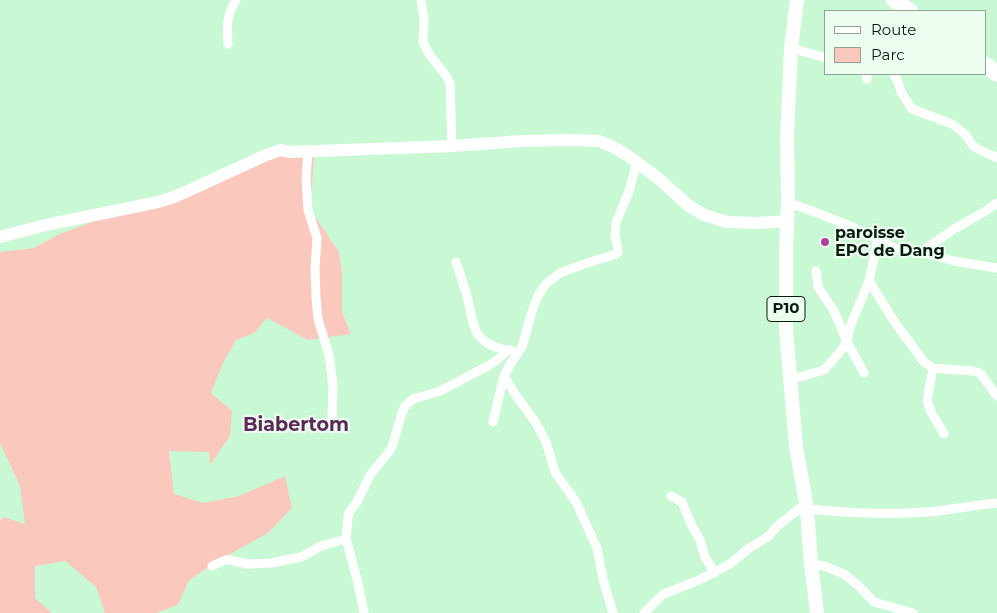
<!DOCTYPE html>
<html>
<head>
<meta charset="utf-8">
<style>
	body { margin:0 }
	#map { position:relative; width:997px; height:613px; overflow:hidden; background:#c8f9d4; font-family:Montserrat,sans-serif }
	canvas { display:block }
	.legend { position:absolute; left:824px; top:10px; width:162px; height:65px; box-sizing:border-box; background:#ebfeef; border:1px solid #91a395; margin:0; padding:6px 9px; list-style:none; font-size:15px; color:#091b0e }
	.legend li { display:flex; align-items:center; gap:10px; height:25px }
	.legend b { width:25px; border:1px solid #91a395 }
</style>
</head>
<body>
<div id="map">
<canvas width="997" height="613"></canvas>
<ul class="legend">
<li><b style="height:6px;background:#fff"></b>Route</li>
<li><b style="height:14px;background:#fac8bd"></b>Parc</li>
</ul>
</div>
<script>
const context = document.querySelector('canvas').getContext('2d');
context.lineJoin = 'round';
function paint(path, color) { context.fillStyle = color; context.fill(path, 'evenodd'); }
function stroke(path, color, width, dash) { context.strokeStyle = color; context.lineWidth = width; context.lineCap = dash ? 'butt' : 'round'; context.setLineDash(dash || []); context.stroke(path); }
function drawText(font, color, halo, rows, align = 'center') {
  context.font = font + ' Montserrat,sans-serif'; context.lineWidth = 4.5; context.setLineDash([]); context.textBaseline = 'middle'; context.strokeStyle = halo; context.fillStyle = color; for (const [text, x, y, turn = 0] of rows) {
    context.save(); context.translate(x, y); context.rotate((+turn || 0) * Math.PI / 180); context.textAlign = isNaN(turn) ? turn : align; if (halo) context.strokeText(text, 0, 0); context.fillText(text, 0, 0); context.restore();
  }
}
paint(new Path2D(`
	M304 147 314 158 310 209 339 252 342 273V312L351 334 308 340 267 318 254 333 236 340 223 363 211 393 232 411 230 436 210 465 209 452 169 451 174 494 203 503 239 496 285 476 292 508 268 533 221 559 189 580 178 605 156 613H105L96 587 65 561 35 566V598L52 613H0V520L4 517 25 524 20 486 0 443V252L34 248 59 234Z`), '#fac8bd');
stroke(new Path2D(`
	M421 0 424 19 423 42 429 54 447 77 450 84 452 146
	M228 44C227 25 226 17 236 0
	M791 48 826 58
	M866 74 867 79
	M894 74 899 85 901 92 912 109 952 124 965 134 974 147 997 158
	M308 151 306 178 308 210 317 238 315 269 316 297 318 319 329 355 333 385 332 420
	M788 202 848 225 889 245 898 249 906 251 921 252 954 261 997 268
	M921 252 954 229 984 212 997 203
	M456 262C460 273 463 284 467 296 473 317 470 339 496 347 501 349 506 351 511 350
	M816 271 818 287 834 311 847 342 864 373
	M869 281 894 321 924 362 933 368 973 371 980 373 997 396
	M933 368 927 401 931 412 944 434
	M504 376 515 394 536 423 546 442 555 472 576 502 597 548 603 579 613 613
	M791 378 800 377 824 370 839 353 847 342 850 327 869 281 878 240
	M493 422 504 376 511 363 522 347 533 308 539 294 546 284 560 273 584 264 616 254 618 252 615 234 616 223 629 191 637 162
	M671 496 682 502 691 524 700 540 705 557 715 573
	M811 564 824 566 844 574 859 586 874 602 913 613
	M212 566 225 560H230L247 564 271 563 301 557 321 546 346 539
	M364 613 357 579 346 539 348 518 349 512 357 502 370 475 388 453 392 447 402 413 405 406 413 399 440 391 486 367 496 361 507 351
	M644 613 662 595 699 580 730 564 748 549 769 536 776 527 800 508C842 513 885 515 928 512 951 510 974 505 997 503`), '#fff', 9);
stroke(new Path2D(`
	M0 237 46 225 158 202 174 197 192 189 264 156 280 150 291 152 452 146 522 141 571 140 599 141 613 147 627 155 659 179 689 206 704 215 727 222 758 223 788 221`), '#fff', 12);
stroke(new Path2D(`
	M797 0 791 48 787 137 788 202 786 250V330L796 446 807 509 811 564 817 613`), '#fff', 14);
stroke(new Path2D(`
	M894 0 910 11
	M986 65 997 74`), '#fff', 16);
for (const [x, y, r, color] of [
	[825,242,5,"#ad41a1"]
]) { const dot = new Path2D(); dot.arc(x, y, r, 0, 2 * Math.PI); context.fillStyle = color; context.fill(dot); stroke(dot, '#ebfeef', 2); }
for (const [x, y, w] of [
	[786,309,38]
]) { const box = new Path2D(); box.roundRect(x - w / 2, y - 12.5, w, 25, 4); context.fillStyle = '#ebfeef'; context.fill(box); stroke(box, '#091b0e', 1); }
drawText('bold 15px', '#091b0e', null, [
	["P10",786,309]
]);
drawText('bold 16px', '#091b0e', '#ebfeef', [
	["paroisse",835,233],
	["EPC de Dang",835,251]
], 'left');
drawText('bold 19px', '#5d2857', '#ebfeef', [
	["Biabertom",296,425]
]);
</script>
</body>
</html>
